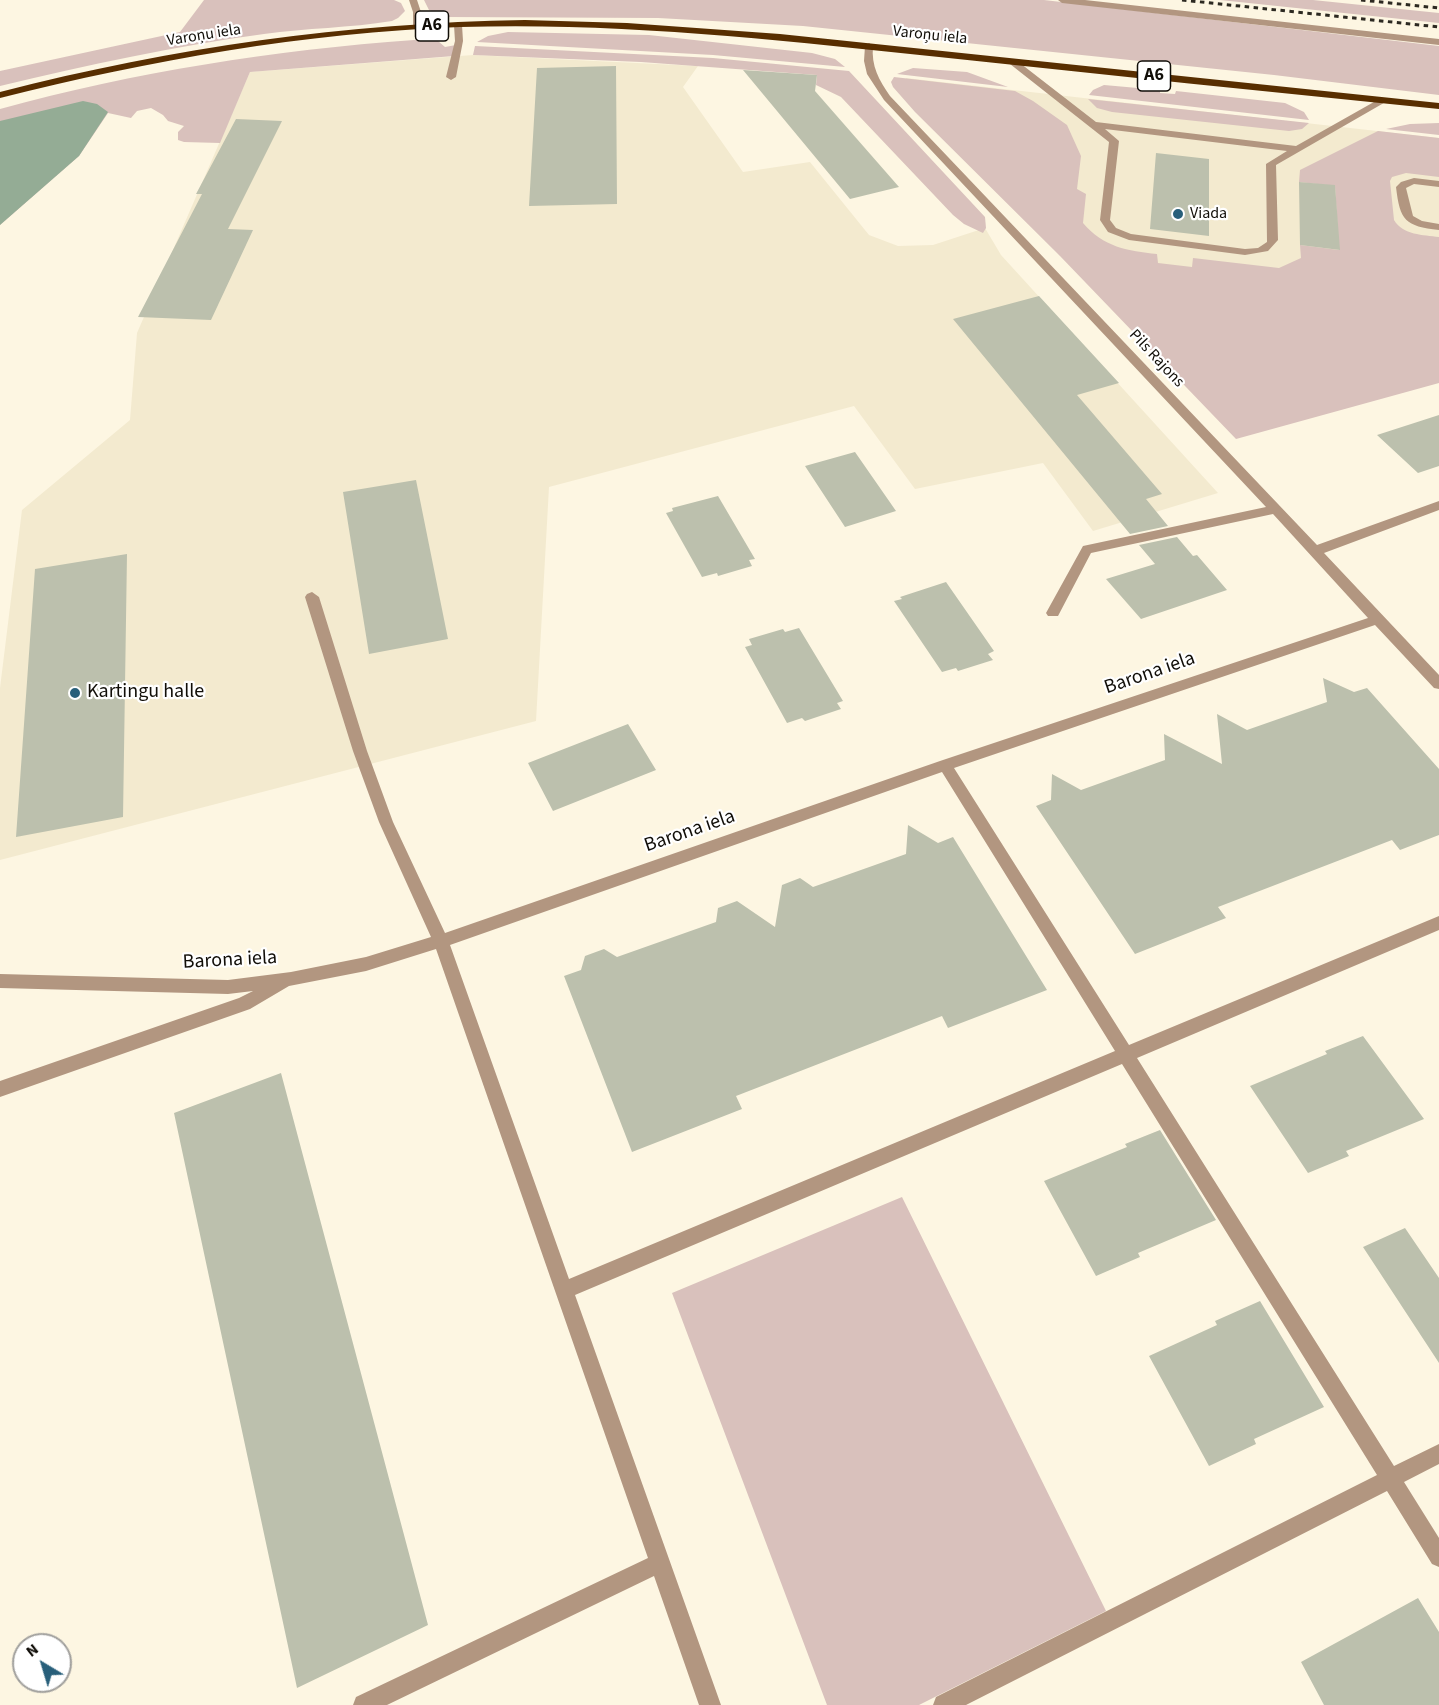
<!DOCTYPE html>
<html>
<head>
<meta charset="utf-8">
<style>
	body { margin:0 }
	#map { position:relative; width:1439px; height:1705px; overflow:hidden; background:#fdf6e2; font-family:"Source Sans 3",sans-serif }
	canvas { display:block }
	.north { position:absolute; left:12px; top:1633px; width:60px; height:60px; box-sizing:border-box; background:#fff; border:2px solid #a09f9c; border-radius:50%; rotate:322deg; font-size:16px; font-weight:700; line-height:24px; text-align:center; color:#110e08 }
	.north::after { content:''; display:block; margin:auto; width:21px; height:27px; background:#285f7a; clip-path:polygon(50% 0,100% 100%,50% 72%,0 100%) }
</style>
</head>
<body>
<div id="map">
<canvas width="1439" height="1705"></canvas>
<div class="north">N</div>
</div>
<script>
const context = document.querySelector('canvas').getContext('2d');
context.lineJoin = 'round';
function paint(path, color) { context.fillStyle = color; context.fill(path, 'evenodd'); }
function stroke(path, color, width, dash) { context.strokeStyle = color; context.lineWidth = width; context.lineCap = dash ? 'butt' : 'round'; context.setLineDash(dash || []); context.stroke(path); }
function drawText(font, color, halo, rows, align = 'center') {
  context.font = font + ' "Source Sans 3",sans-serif'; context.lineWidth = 4.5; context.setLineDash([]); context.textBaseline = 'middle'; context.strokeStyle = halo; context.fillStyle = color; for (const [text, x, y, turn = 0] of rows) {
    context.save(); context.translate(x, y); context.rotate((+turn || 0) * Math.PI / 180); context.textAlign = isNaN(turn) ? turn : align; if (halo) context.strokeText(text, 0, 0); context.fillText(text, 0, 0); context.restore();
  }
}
paint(new Path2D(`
	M473 55 698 66 683 87 743 172 810 162 869 235 898 246 933 245 985 228 1001 255 1218 493 1093 531 1043 463 915 489 854 406 549 487 536 721 0 860V688L22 510 130 420 137 333 250 72Z
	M906 78 1439 138V265L1360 291 1099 286 903 87Z`), '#f3eacf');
paint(new Path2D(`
	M204 0H394L401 3 405 11 398 18 392 21C350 28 306 28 264 34 175 46 87 65 0 86V71L180 32Z
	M424 0H1044L1439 46V95L1274 75 803 26 658 18 447 17 429 10Z
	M1220 0H1313L1439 13V23Z
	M508 32 649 35 812 53 835 59 845 67 713 55 477 42 488 36Z
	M414 40 438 41 445 47 456 45 454 56 250 72 220 143 184 142 178 140V132L184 126 168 121 163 115 151 108 137 111 131 118 108 113 79 156 0 225V109C135 72 274 50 414 40Z
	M475 46 713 58 849 71 985 217 986 228 983 233 964 224 953 215 841 97 816 85 817 75 641 62 473 55Z
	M913 68 967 72 1008 87 897 74Z
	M894 77 1015 91 1033 101 1067 125 1081 156 1077 189 1086 194 1083 223C1103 247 1128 251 1157 254L1158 263 1192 267 1193 258 1279 268 1301 258 1300 245 1339 250 1335 186 1299 182 1300 170 1378 131 1439 138V177L1406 173 1392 177 1390 181 1394 220C1403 235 1423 235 1439 237V383L1236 439 1060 256 915 112 893 87 891 82Z
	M1104 85 1160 90V93L1175 94 1176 91 1285 103 1304 112 1309 120 1089 95 1093 90Z
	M1088 99 1309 123 1302 129 1289 131 1112 112 1097 108Z
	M1439 123V135L1386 129 1410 124Z
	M902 1197 1106 1611 919 1705H827L672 1293Z`), '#d9c1bc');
paint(new Path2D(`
	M83 101 97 104 108 112 79 156 0 225V121Z`), '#94ac95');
paint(new Path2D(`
	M616 66 617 204 529 206 537 68Z
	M743 70 817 75 815 91 899 187 850 199Z
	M236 119 282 121 228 229 253 230 211 320 138 317 202 194H196Z
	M1156 153 1209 159V236L1150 229Z
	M1299 182 1335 185 1340 250 1300 245Z
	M1039 296 1119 383 1077 395 1162 494 1146 499 1168 526 1130 534 953 319Z
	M1439 415V466L1418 473 1377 435Z
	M855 452 896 511 845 527 805 466Z
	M416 480 448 639 369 654 343 492Z
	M718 496 755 559 749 560 752 566 718 576 717 573 702 577 666 513 673 511 672 508Z
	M1177 537 1193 556 1197 555 1227 590 1141 619 1106 579 1155 564 1139 545Z
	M127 554 123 817 16 837 35 569Z
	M946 582 994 651 988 654 993 660 958 671 956 668 942 672 894 601 902 599 900 597Z
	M799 628 843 701 837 703 841 709 805 721 802 718 787 723 745 647 752 645 749 639 783 629 785 632Z
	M1323 678 1354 692 1367 688 1439 769V835L1400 850 1392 840 1218 907 1226 918 1135 954 1036 806 1051 800 1052 774 1081 790 1165 760 1164 734 1222 764 1217 714 1247 730 1327 702Z
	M628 724 656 770 553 811 528 763Z
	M908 825 938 843 953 837 1047 990 948 1028 942 1016 736 1096 742 1109 632 1152 564 976 581 970 585 956 604 949 617 957 716 922 718 908 737 901 775 927 782 885 800 878 813 887 906 854Z
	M1363 1036 1424 1119 1346 1151 1349 1156 1308 1173 1250 1086 1327 1054 1325 1051Z
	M281 1073 428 1625 297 1688 174 1113Z
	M1160 1130 1216 1220 1138 1253 1140 1257 1096 1276 1044 1181 1127 1147 1125 1144Z
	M1405 1228 1439 1278V1363L1363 1247Z
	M1260 1301 1324 1407 1254 1439 1256 1444 1209 1466 1149 1356 1217 1325 1215 1321Z
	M1418 1598 1439 1632V1705H1324L1301 1662Z`), '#bcc0ad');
paint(new Path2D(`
	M409 0H417L421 12 420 29 413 27V12Z
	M1058 0H1085L1439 39V45L1062 3Z
	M458 22 462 25 463 41 456 77 451 80 446 77 455 41 454 25Z
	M869 43 873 46C871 66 879 80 890 96L1317 545 1439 501V510L1324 553 1439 675V689L1434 688 1375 625 954 768 1129 1045 1439 916V930L1137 1058 1394 1466 1439 1444V1464L1404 1482 1439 1538V1567L1432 1564 1387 1491 966 1705H933L936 1697 1377 1475 1122 1064 575 1295 721 1705H699L654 1576 387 1705H353L356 1697 648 1558 436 949 366 971 289 986 250 1009 0 1097V1081L239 998 253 991 228 994 0 988V974L228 980 291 972 366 957 431 937 379 822 353 751 305 597 307 594 312 592 319 597 367 751 393 822 445 933 940 761 1368 618 1273 514 1091 553 1058 616H1048L1046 613 1083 546 1266 507 884 100 867 74 864 61 865 46ZM942 772 1115 1051 569 1279 450 945Z
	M1010 60H1016L1096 122 1296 146 1381 98 1389 100 1276 165 1278 240 1268 251 1245 255 1129 240 1108 232 1100 220 1109 142 1010 64ZM1105 129 1287 151 1266 164 1267 242 1258 248 1245 249 1131 234 1116 228 1110 220 1119 141Z
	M1414 178 1439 181V187L1414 184 1406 188 1413 216 1422 221 1439 224V230C1405 226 1400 221 1396 187L1401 182Z`), '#b29680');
paint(new Path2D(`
	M525 20 627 23 780 34 1439 103V109C1272 92 1106 75 939 57 780 40 620 22 460 27 304 33 151 60 0 98V92C175 47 345 23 525 20Z`), '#582e00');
stroke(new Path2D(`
	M1182 0 1439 27
	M1361 0 1439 8`), '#2c2921', 3, [4.5, 4.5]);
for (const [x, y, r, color] of [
	[1178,214,6,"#285f7a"],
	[75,693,6,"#285f7a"]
]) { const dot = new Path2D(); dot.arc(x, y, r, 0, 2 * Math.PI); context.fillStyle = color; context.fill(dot); stroke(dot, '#fff', 2); }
drawText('16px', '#110e08', '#fff', [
	["Varoņu iela",204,36,-9],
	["Varoņu iela",930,36,6],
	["Pils Rajons",1156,359,47]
]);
drawText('16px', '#110e08', '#fff', [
	["Viada",1190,214]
], 'left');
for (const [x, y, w] of [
	[432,26,33],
	[1154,76,33]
]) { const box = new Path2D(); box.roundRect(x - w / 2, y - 15, w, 30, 4.5); context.fillStyle = '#fff'; context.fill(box); stroke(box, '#110e08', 1.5); }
drawText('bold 18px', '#110e08', null, [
	["A6",432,26],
	["A6",1154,76]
]);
drawText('20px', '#110e08', '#fff', [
	["Barona iela",1150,674,-19],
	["Barona iela",690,832,-19],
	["Barona iela",230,961,-3]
]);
drawText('20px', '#110e08', '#fff', [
	["Kartingu halle",87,693]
], 'left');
</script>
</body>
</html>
